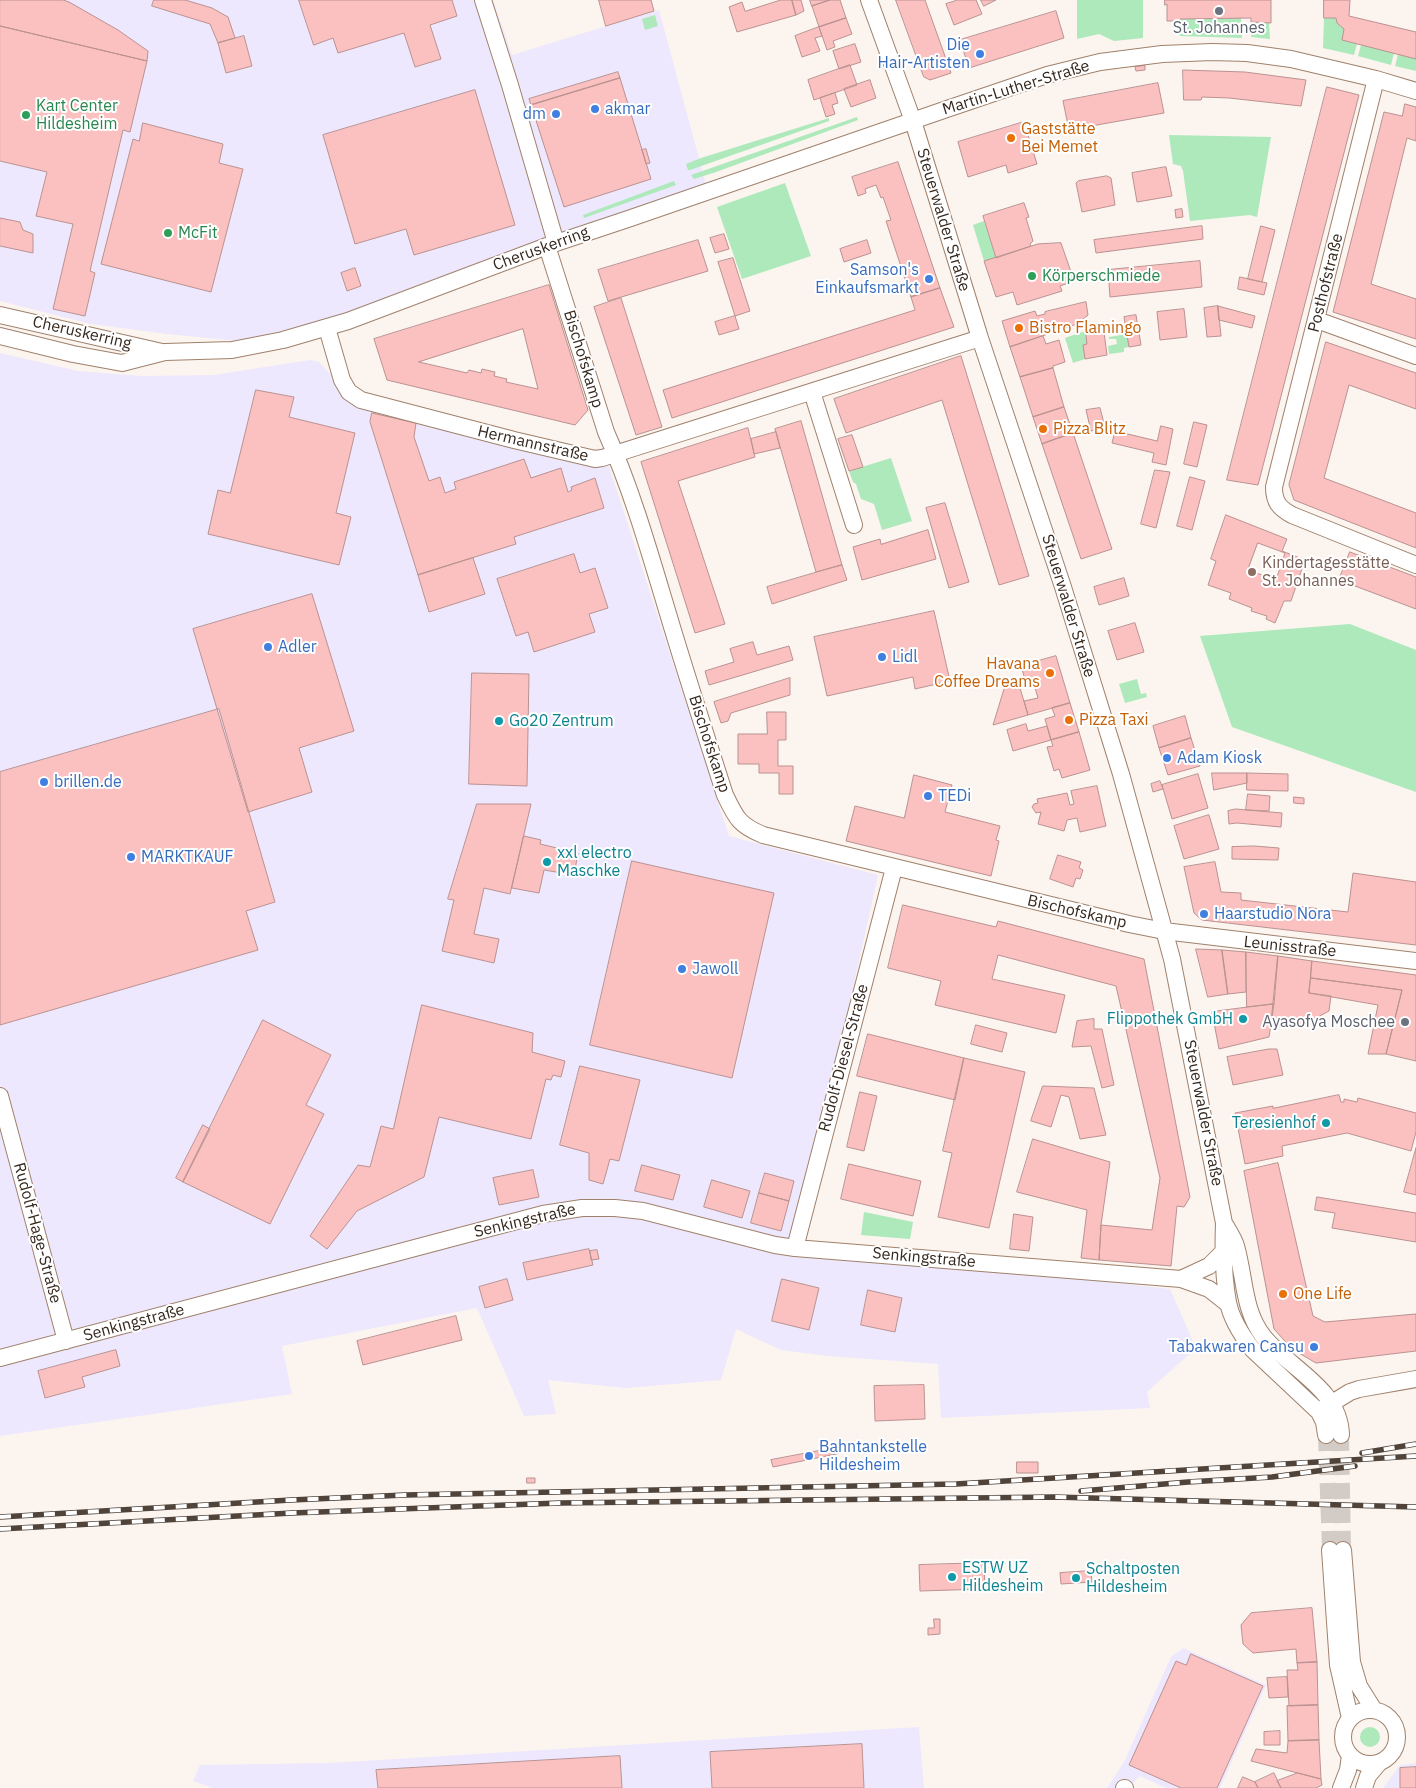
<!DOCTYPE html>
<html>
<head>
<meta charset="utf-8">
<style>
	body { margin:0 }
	canvas { display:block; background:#fbf4ef }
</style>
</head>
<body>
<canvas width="1416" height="1788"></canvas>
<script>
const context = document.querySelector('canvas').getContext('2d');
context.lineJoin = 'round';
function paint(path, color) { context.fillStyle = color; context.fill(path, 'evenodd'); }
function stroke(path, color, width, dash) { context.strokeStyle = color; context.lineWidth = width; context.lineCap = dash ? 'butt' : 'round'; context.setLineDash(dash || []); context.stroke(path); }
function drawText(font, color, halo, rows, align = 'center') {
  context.font = font + ' "IBM Plex Sans",sans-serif'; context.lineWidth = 4; context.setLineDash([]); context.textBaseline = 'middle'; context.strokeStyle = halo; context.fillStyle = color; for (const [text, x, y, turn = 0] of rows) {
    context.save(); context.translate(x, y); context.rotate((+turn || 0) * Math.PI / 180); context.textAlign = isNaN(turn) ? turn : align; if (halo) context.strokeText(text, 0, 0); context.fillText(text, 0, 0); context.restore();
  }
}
paint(new Path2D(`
	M0 0H493L512 55 659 10 708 192 351 317 310 324 238 341 167 334 91 324 0 301Z
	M0 353 78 371 142 376 214 375 310 360 319 362 348 393 608 463 729 836 878 875 796 1246 1170 1289 1196 1348 1147 1392 1150 1408 941 1418 938 1364 828 1356 781 1350 736 1329 721 1380 625 1388 548 1380 556 1414 524 1416 477 1308 282 1346 292 1394 0 1436Z
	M1183 1648 1266 1685 1220 1788H1166L1140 1776 1128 1788H1107L1124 1762 1171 1657Z
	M919 1727 924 1788H213L193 1781 200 1765 330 1763Z
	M1416 1763V1788H1383L1400 1765Z`), '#ede8fe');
paint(new Path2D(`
	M1077 0H1143V38L1114 41 1099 34 1077 39Z
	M655 15 658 26 645 30 642 19Z
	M1241 18 1242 38 1180 36V19Z
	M1324 18H1336L1337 23 1344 29 1342 40 1357 44 1354 55 1323 48Z
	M1251 22 1269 23 1270 39 1251 37Z
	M1361 45 1394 53 1391 65 1358 56Z
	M1398 54 1416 59V71L1395 66Z
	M857 117 858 120 716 172 694 179 691 175Z
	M829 118V121L690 170H688L686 164 701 158Z
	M1169 135 1271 137 1257 217 1250 215 1190 221 1183 171 1181 166 1173 164Z
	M674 181 676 185 584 218 583 215Z
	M785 183 811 256 742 279 717 207Z
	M984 221 996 258 984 261 973 225Z
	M1085 331 1087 344 1085 359 1073 363 1065 338Z
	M1127 334 1129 347 1124 348V352L1109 354 1108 346 1117 344 1116 339H1109V337Z
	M891 458 912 521 882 530 874 504 861 499 856 484 853 482 849 471Z
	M1350 624 1416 650V792L1232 727 1200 636Z
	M1137 679 1141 694 1146 693 1147 697 1125 703 1119 684Z
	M864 1212 913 1222 910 1239 861 1235Z
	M1360 1737a10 10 0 1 1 20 0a10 10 0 1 1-20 0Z`), '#ade9ba');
const building = new Path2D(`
	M0 0H63L69 2 118 30 148 51 147 61 0 26Z
	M154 0H185L212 8 228 17 235 38 218 43 210 24 152 6Z
	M299 0H452L457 16 430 25 441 59 415 67 404 33 338 53 333 38 314 45Z
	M599 0H651L654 11 606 26Z
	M781 0H792L796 15 737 32 729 7 742 2 745 11Z
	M792 0H801L804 11 796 15Z
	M810 0H830L812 6Z
	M830 0H840L846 18 819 27 812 6Z
	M896 0H925L951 73 930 80 924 77Z
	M958 0H976L982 14 954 25 946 4Z
	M981 0H996L984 6Z
	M1165 0H1271V23L1251 22V18L1180 19V21H1167V4L1165 5Z
	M1324 0H1350L1349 16 1416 32V59L1342 40 1344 29 1337 23 1336 18H1324Z
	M1056 11 1064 38 969 68 960 40Z
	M846 18 852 34 833 41 835 47 827 50 819 27Z
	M0 26 147 61 130 132 123 130 90 271 95 273 85 316 53 309 73 224 36 216 47 172 0 161Z
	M819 27 822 36 815 38 820 51 802 57 795 36Z
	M244 36 252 66 226 73 218 43Z
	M855 44 861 62 839 69 833 51Z
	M850 65 857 85 814 100 808 80Z
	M1145 66V70L1136 71 1135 67Z
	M1183 70 1245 72 1306 80 1301 106 1229 98 1202 97 1201 100H1184Z
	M618 72 620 78 531 105 529 99Z
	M620 78 651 179 564 207 531 105Z
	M870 80 876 98 851 107 844 89Z
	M1158 83 1164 113 1069 130 1063 101Z
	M1327 87 1359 95 1258 485 1227 480Z
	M475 90 515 225 414 255 406 229 355 244 323 135Z
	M835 93 838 103 832 105 835 114 826 117 820 98Z
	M1405 104 1416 107V141L1407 138 1371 284 1416 299V339L1333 312 1384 112 1402 116Z
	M1024 122 1037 164 1008 173 1006 165 968 177 958 142Z
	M143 123 223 144 219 163 243 169 211 292 101 264 133 139 139 141Z
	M646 149 650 163 646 164 642 150Z
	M898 162 940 288 911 297 886 221 891 220 883 197 881 198 876 185 865 189 866 193 858 196 852 177Z
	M1166 167 1172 196 1137 202 1132 173Z
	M1107 176 1111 178 1115 205 1082 212 1076 183 1078 181Z
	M1024 203 1029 217 1026 218 1033 241 1030 244 1031 246 996 258 983 216Z
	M1182 209 1183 217 1176 218 1175 210Z
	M0 218 20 222 23 230 33 234V253L0 246Z
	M1202 226 1203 239 1096 253 1094 240Z
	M1261 226 1275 230 1262 282 1248 279Z
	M724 234 729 249 715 253 710 238Z
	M698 240 708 271 608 301 598 270Z
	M867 240 871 253 844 262 840 249Z
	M1061 243 1071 272 1074 271 1077 280 1060 286 1062 291 1017 305 1013 292 996 297 984 261 1038 244Z
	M733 258 750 311 735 316 718 262Z
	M1200 261 1202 287 1110 297 1108 270Z
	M355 268 361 286 347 291 341 273Z
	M1240 277 1267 283 1264 295 1238 289Z
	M549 285 588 410 575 425 387 380 374 339ZM523 329 538 389 506 382 507 379 494 376 495 372 482 369 481 373 469 370 467 373 419 362Z
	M940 288 954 327 672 418 663 390 915 310 911 297Z
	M621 298 662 427 636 435 594 307Z
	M1086 302 1088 315 1077 324 1010 347 1002 321 1035 311 1037 316 1045 314V312Z
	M1218 306 1221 336 1207 337 1204 308Z
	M1218 306 1255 316 1252 328 1219 320Z
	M1184 309 1187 337 1160 340 1157 312Z
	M1136 315 1141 345 1129 347 1124 317Z
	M735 316 739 329 719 335 715 322Z
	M1103 325 1107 355 1085 359 1083 345 1087 344 1085 328Z
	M1043 336 1046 344 1059 340 1065 362 1053 366V368L1020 377 1010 347Z
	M1326 342 1416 373V409L1349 385 1324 478 1416 513V548L1294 500 1289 485Z
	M961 356 1029 576 999 585 942 400 846 433 834 399Z
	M1053 368 1064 407 1033 417 1020 377Z
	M256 390 294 397 289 417 355 433 336 513 351 517 339 565 208 534 218 490 230 493Z
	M1064 407 1073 433 1042 444 1033 417Z
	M1100 408 1105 427 1091 431 1086 410Z
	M372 413 416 423 414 437 429 481 440 477 445 493 456 489 454 482 524 459 531 478 561 468 568 492 572 490 571 487 595 478 604 508 514 537 516 544 418 575 370 422Z
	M801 421 842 565 816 572 775 429Z
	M1194 422 1207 425 1197 467 1184 464Z
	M1161 426 1173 429 1166 465 1152 462 1154 453 1112 443 1115 431 1157 441Z
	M748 428 755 457 678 481 725 624 695 633 641 462Z
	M776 432 780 448 754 454 751 439Z
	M1073 433 1112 549 1081 559 1042 444Z
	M852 435 863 467 849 471 838 439Z
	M1155 470 1170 472 1156 528 1141 524Z
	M1190 477 1205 481 1192 530 1177 526Z
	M945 503 969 582 949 588 926 508Z
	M1226 515 1287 539 1282 551 1305 560 1291 601H1284L1275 623 1266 619 1267 616 1251 611 1252 608 1229 599 1231 593 1208 585 1216 561 1211 559ZM1258 543 1285 553 1276 580 1248 570Z
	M928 530 936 559 862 580 853 547 880 539 881 544Z
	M1350 552 1416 577V609L1339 580Z
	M574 554 580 573 595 568 608 608 589 614 595 632 534 652 528 632 516 636 497 579Z
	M473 558 485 594 429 612 418 575Z
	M842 565 847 580 772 604 767 587Z
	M1124 578 1129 596 1099 605 1094 587Z
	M312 594 354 731 299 748 312 792 248 812 193 629Z
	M934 611 950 681 915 689 913 677 827 696 814 637Z
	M1135 623 1144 652 1117 660 1108 631Z
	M753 642 757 655 789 646 793 660 709 685 705 671 734 662 730 649Z
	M1056 656 1070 703 1028 715 1024 701 1038 698 1034 684 1027 686 1021 666Z
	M472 673 529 674 527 786 469 784Z
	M790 678V695L731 713 728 721 721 723 714 702Z
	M1025 682 1027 686 1020 688 1028 715 993 725 1004 689Z
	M1070 703 1079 732 1051 740 1045 719 1055 716 1052 708Z
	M219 709 275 902 246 911 258 950 0 1025V772Z
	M767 712H786V740H778V766H793V794H779V773H759V764H738V734H767Z
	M1185 716 1191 738 1159 748 1153 726Z
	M1026 724 1028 731 1047 726 1051 740 1013 751 1007 730Z
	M1079 732 1090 770 1062 778 1059 769 1054 771 1047 747 1053 746 1051 740Z
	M1191 738 1200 766 1168 775 1159 748Z
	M1212 773H1247V783L1214 790Z
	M1247 773 1288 774V791L1247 790Z
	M1198 774 1208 808 1172 819 1162 785Z
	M914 775 952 785 945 812 1000 826 996 840 999 841 991 876 846 841 855 806 904 818Z
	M1160 781 1163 789 1153 792 1151 784Z
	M1097 786 1106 826 1080 832 1077 818 1067 820 1064 831 1038 824 1041 812 1036 813 1032 807 1034 804 1038 803 1037 799 1067 793 1070 805 1074 804 1071 791Z
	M1248 794 1270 796 1269 811 1246 810Z
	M1294 797 1304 798V804L1294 803Z
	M477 804H531L510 894 484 888 474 934 499 939 494 963 442 951 454 900 448 899Z
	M1236 809 1282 813 1281 827 1237 823 1229 824 1228 811Z
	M1209 815 1219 849 1184 859 1174 826Z
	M524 836 541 840 540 844 578 853 574 875 544 870 539 893 512 888Z
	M1254 846 1279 848 1278 860 1232 859V847Z
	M1058 855 1081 862 1079 868 1083 870 1080 879 1076 878 1073 887 1050 879Z
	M632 861 774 893 732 1078 590 1045Z
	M1215 862 1221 892 1241 893V900L1348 912 1353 873 1416 882V945L1202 920 1194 913 1184 867Z
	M903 905 996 927 998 921 1144 959 1190 1197 1184 1207 1177 1206 1171 1266 1099 1260 1101 1225 1152 1230 1160 1178 1116 986 998 955 992 979 1065 995 1056 1033 935 1005 941 981 888 968Z
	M1196 949 1222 950 1228 994 1208 997Z
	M1222 950 1246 952V992L1228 994Z
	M1246 952 1278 956 1274 1004 1247 1007Z
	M1278 956 1312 961 1309 993 1331 996 1329 1011 1303 1025 1271 1027Z
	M1312 961 1416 975V1061L1386 1054 1402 990 1311 978Z
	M1311 978 1402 990 1386 1054H1368L1378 1005 1309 993Z
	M1274 1004 1269 1037 1219 1049 1212 1012Z
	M422 1005 533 1033 532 1052 565 1061 561 1077 553 1075 551 1080 546 1079 531 1139 439 1117 424 1177 357 1211 327 1249 310 1236 358 1165 370 1167 381 1126 393 1129Z
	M1094 1019V1029H1102L1114 1085 1102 1088 1091 1046 1072 1047 1077 1021Z
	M263 1020 331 1055 306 1105 324 1114 270 1224 183 1182Z
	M976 1025 1007 1033 1002 1052 971 1044Z
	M868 1034 964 1058 955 1100 857 1076Z
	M1269 1049H1277L1283 1075 1233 1085 1227 1057Z
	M964 1058 1025 1072 989 1228 938 1217 952 1153 943 1151Z
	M580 1066 640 1080 619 1161 610 1159 603 1184 589 1180V1153L560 1145Z
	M1043 1086 1094 1088 1106 1135 1080 1139 1069 1097 1061 1095 1051 1127 1031 1121Z
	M860 1092 877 1096 864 1151 847 1147Z
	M1339 1095 1341 1102H1344V1099L1357 1102 1358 1098 1416 1113V1132L1411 1151 1347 1133 1282 1146 1283 1156 1245 1164 1235 1113 1273 1106V1108Z
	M203 1125 210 1129 183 1182 176 1178Z
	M1033 1139 1110 1162 1101 1225 1099 1260 1081 1258 1087 1210 1017 1192Z
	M1416 1148V1195L1404 1192Z
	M1278 1163 1313 1316 1325 1322 1416 1314V1351L1316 1363 1292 1349 1274 1329 1244 1171Z
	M849 1164 921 1181 913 1216 841 1199Z
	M642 1165 680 1175 673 1200 635 1191Z
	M533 1170 539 1197 499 1205 493 1178Z
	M765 1173 794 1181 789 1201 759 1193Z
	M712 1180 750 1191 742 1218 704 1207Z
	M759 1193 789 1201 781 1231 751 1223Z
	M1317 1197 1416 1213V1242L1332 1228 1335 1213 1315 1210Z
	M1014 1214 1033 1217 1029 1251 1010 1249Z
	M589 1249 593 1265 527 1280 523 1263Z
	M597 1250 599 1259 591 1260 590 1251Z
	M507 1279 513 1300 485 1308 479 1287Z
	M782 1279 819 1288 809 1330 772 1321Z
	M868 1290 902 1298 895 1332 861 1325Z
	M456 1316 462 1340 363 1365 357 1341Z
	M116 1350 120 1366 82 1377 85 1387 45 1398 38 1371Z
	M924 1385 925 1419 875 1421 874 1386Z
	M840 1447 841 1453 773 1467 771 1460Z
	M1017 1462H1038V1473H1017Z
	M527 1478H535V1483H527Z
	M984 1563 985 1589 920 1591 919 1565Z
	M1091 1571 1092 1582 1061 1584 1060 1573Z
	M1312 1608 1317 1662 1297 1663 1296 1649 1253 1653 1243 1644 1241 1625 1251 1613Z
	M934 1619H940V1634L928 1635V1628H934Z
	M1191 1654 1263 1686 1217 1788H1181L1129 1765 1176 1661 1186 1665Z
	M1317 1662 1318 1705 1289 1706 1287 1670H1298L1297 1663Z
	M1287 1677 1288 1697 1269 1698 1267 1678Z
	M1318 1705 1319 1740 1288 1741 1287 1706Z
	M1280 1731V1745H1264V1732Z
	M1319 1740 1321 1779 1251 1761 1256 1749 1287 1753 1288 1741Z
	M862 1744 864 1788H712L710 1752Z
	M620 1756 622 1788H378L376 1770Z
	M1416 1767V1788H1400V1768Z
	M1274 1773 1281 1788H1258L1255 1782Z
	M1298 1773 1321 1779 1322 1785 1316 1788H1281L1277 1781Z
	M1243 1777 1255 1782 1258 1788H1238Z`);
paint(building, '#fac1c0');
stroke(building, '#bb9291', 1);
stroke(new Path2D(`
	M1326 1435 1330 1550
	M1341 1435 1343 1550`), '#d3cbc5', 16, [16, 8]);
const minor = new Path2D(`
	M483 0 510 85 556 243
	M869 0 913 121 980 338 1063 587 1121 774 1172 959 1224 1223C1223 1249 1223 1276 1228 1302 1231 1319 1243 1337 1253 1350L1319 1412 1324 1422 1326 1435
	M1376 79 1274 487C1274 502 1279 508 1292 515L1416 565
	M547 246 606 432C634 495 652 561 672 627 689 683 707 739 725 795 736 818 739 825 763 835L1129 924 1164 931 1416 961
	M0 315 162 352
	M1317 320 1416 356
	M327 328 342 380 349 392 361 400 514 440 595 459 602 458 980 338
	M0 336 73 354 122 363 165 352 232 350 283 340 348 321 547 246 628 219 944 110 1047 75 1100 62 1162 54 1212 52 1247 53 1291 59 1376 79 1416 91
	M812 392 854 525
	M0 1096 66 1341
	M1226 1226C1229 1232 1234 1239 1236 1246 1245 1277 1243 1310 1263 1336 1288 1368 1340 1388 1341 1435
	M795 1248 894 868
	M1223 1252 1209 1266 1181 1279 1209 1289 1228 1304
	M0 1358 543 1214 582 1208H615L643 1211 775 1245 795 1248 1181 1279
	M1324 1408 1350 1392 1359 1389 1416 1379
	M1330 1550 1338 1665 1350 1718
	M1343 1550 1352 1662 1359 1686 1374 1710
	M1343 1737a27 27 0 1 1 54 0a27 27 0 1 1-54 0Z
	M1124 1788H1125
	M1341 1788 1348 1770 1350 1755
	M1364 1788 1368 1776 1379 1763`);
stroke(minor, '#a0816b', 18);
stroke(minor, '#fff', 16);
const rail = new Path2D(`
	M1362 1453 1416 1444
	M1081 1491 1188 1482 1272 1477 1355 1466
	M0 1517 291 1500 405 1495 956 1484 1416 1456
	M0 1529 292 1513 560 1503 1054 1497 1416 1507`);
stroke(rail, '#4f433a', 5.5);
stroke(rail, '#fff', 4, [11]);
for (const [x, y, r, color] of [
	[1219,11,5,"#6b7280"],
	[980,54,5,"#3f7fe0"],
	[595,109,5,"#3f7fe0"],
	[556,114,5,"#3f7fe0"],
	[26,115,5,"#2e9e5b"],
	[1011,138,5,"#e8710a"],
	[168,233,5,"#2e9e5b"],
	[1032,276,5,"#2e9e5b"],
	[929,279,5,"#3f7fe0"],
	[1019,328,5,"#e8710a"],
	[1043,429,5,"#e8710a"],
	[1252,572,5,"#8d6e63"],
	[268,647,5,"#3f7fe0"],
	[882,657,5,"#3f7fe0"],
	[1050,673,5,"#e8710a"],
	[1069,720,5,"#e8710a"],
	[499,721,5,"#0f9aa8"],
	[1167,758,5,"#3f7fe0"],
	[44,782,5,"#3f7fe0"],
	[928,796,5,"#3f7fe0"],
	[131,857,5,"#3f7fe0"],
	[547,862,5,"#0f9aa8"],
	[1204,914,5,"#3f7fe0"],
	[682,969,5,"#3f7fe0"],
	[1243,1019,5,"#0f9aa8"],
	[1405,1022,5,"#6b7280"],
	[1326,1123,5,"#0f9aa8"],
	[1283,1294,5,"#e8710a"],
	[1314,1347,5,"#3f7fe0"],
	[809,1456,5,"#3f7fe0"],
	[952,1577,5,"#0f9aa8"],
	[1076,1578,5,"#0f9aa8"]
]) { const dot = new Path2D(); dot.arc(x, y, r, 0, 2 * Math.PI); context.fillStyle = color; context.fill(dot); stroke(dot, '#fff', 2); }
drawText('16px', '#5b616d', '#fff', [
	["St. Johannes",1219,28],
	["Ayasofya Moschee",1395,1022,"right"]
]);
drawText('16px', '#366cbe', '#fff', [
	["Die",970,45,"right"],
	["Hair-Artisten",970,63,"right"],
	["akmar",605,109],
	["dm",546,114,"right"],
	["Samson's",919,270,"right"],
	["Einkaufsmarkt",919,288,"right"],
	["Adler",278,647],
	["Lidl",892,657],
	["Adam Kiosk",1177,758],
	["brillen.de",54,782],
	["TEDi",938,796],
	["MARKTKAUF",141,857],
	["Haarstudio Nora",1214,914],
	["Jawoll",692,969],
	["Tabakwaren Cansu",1304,1347,"right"],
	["Bahntankstelle",819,1447],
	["Hildesheim",819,1465]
], 'left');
drawText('16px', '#35281f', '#fff', [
	["Martin-Luther-Straße",1016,88,-17],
	["Steuerwalder Straße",943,220,73],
	["Cheruskerring",541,249,-20],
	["Posthofstraße",1326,283,-76],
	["Cheruskerring",82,333,13],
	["Bischofskamp",583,359,73],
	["Hermannstraße",533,444,13],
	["Steuerwalder Straße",1068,606,73],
	["Bischofskamp",709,744,72],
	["Bischofskamp",1077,912,13],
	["Leunisstraße",1290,947,6],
	["Rudolf-Diesel-Straße",844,1058,-75],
	["Steuerwalder Straße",1203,1113,79],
	["Senkingstraße",525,1221,-13],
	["Rudolf-Hage-Straße",37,1233,75],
	["Senkingstraße",924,1258,5],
	["Senkingstraße",134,1323,-15]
]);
drawText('16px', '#27864d', '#fff', [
	["Kart Center",36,106],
	["Hildesheim",36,124],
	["McFit",178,233],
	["Körperschmiede",1042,276]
], 'left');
drawText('16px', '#c56008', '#fff', [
	["Gaststätte",1021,129],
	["Bei Memet",1021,147],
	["Bistro Flamingo",1029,328],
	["Pizza Blitz",1053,429],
	["Havana",1040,664,"right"],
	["Coffee Dreams",1040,682,"right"],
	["Pizza Taxi",1079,720],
	["One Life",1293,1294]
], 'left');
drawText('16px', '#785e54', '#fff', [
	["Kindertagesstätte",1262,563],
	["St. Johannes",1262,581]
], 'left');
drawText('16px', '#0d838f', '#fff', [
	["Go20 Zentrum",509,721],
	["xxl electro",557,853],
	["Maschke",557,871],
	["Flippothek GmbH",1233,1019,"right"],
	["Teresienhof",1316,1123,"right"],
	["ESTW UZ",962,1568],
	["Hildesheim",962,1586],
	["Schaltposten",1086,1569],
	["Hildesheim",1086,1587]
], 'left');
</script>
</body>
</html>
